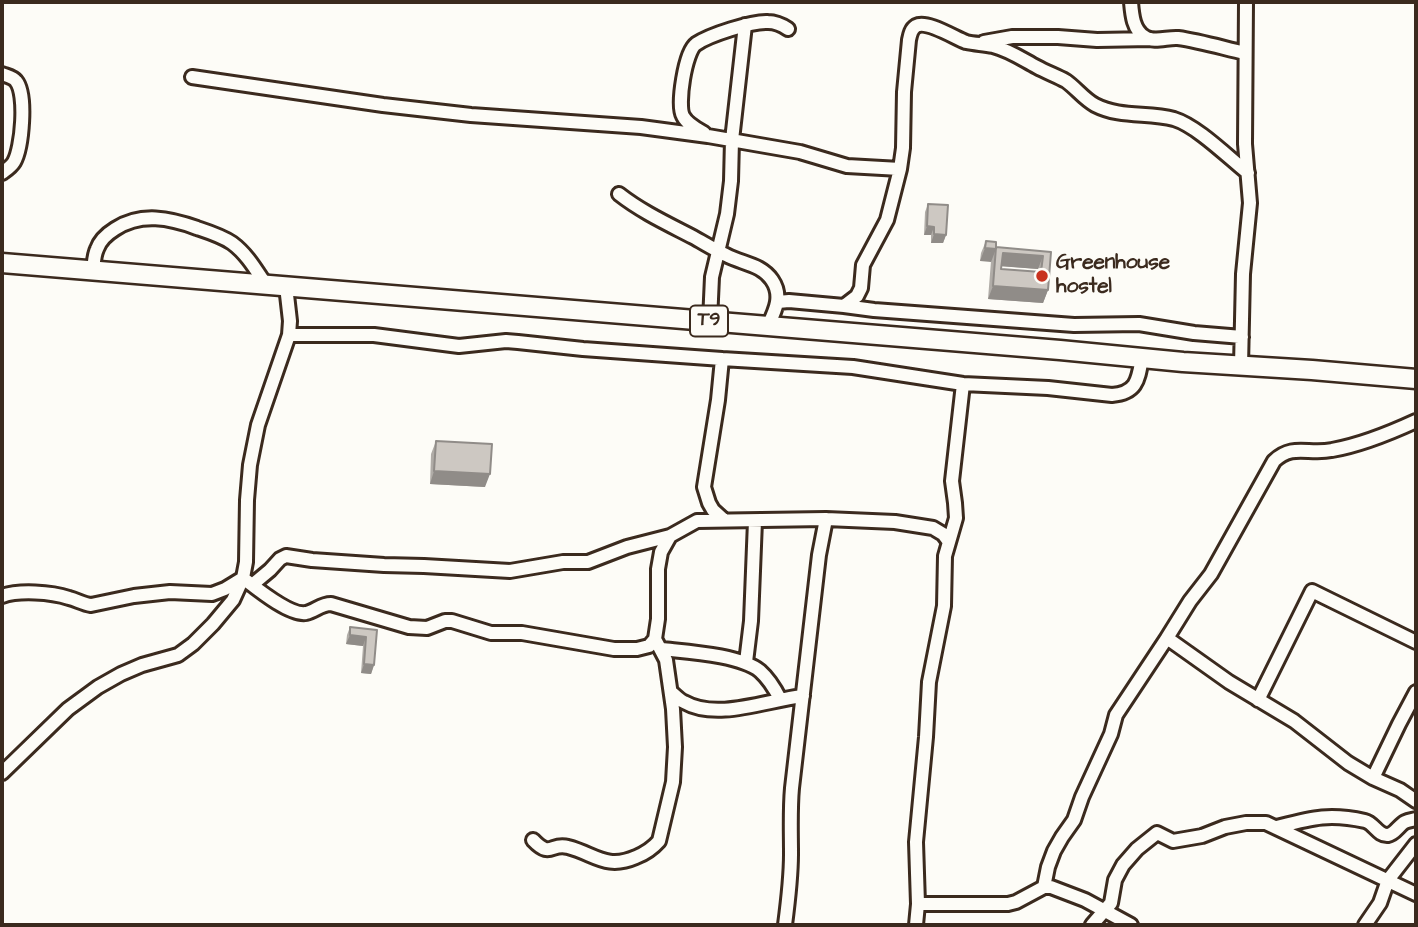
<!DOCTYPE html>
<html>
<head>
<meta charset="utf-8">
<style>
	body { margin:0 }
	#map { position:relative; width:1418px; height:927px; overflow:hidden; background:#fdfcf7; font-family:"Architects Daughter",sans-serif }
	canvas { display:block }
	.frame { position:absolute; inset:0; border:4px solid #3b2a1e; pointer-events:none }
</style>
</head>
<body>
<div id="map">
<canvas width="1418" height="927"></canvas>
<div class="frame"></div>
</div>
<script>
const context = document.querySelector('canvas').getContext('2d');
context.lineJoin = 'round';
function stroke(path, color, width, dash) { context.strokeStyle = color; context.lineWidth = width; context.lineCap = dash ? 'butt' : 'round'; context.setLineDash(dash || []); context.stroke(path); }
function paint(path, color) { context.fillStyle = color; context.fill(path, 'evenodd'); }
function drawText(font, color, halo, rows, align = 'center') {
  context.font = font + ' "Architects Daughter",sans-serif'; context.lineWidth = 7; context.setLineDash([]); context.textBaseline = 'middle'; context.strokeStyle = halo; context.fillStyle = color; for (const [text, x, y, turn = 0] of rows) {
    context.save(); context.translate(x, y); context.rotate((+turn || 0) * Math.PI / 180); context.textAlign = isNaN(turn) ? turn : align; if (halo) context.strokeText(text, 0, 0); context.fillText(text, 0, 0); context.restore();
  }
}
const minor = new Path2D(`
	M1131 2C1132 14 1133 30 1145 37 1154 43 1168 37 1178 38 1200 41 1223 48 1245 53
	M984 42 1012 37H1058L1097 40 1151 39
	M2 74C7 76 13 77 16 81 27 94 22 148 14 162 11 167 6 170 2 173
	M192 77 383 105 471 115 641 127 708 136 800 152 847 166 900 169
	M704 133C697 129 687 124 683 116 677 105 685 52 696 44 709 35 752 21 768 22 775 22 782 25 788 29
	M619 194C642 212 668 224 693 237 704 243 715 250 726 255 743 264 761 264 772 280 783 296 775 311 768 326
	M93 270C94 263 94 255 97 249 100 240 107 234 115 229 141 212 170 218 197 228 209 232 222 236 232 243 247 254 256 270 266 285
	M778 302 789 301 844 306 857 296 861 288 863 265 887 220 900 169 903 148 904 92 909 40C910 35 911 29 916 26 927 20 955 38 966 42 975 44 984 44 993 46 1009 50 1022 59 1037 67 1046 72 1057 76 1066 81 1076 88 1084 99 1095 105 1120 118 1148 112 1174 119 1197 126 1228 157 1248 173
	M844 306 874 310 1074 325 1139 324 1194 333 1242 337
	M710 321 712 277 727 214 731 181 732 140 745 25
	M289 335H374L459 346 506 341 518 342 583 349 722 359 853 367 963 384 1048 388 1112 395C1137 393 1138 380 1142 358
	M722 359 718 400 704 487 709 503 713 510 724 520
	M1241 366 1243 274 1250 203 1245 144 1246 2
	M1416 421C1390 433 1361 445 1332 450 1308 455 1293 443 1274 461L1211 574 1190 601 1167 638 1229 682 1294 721 1348 763 1373 778 1400 790 1416 801
	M252 585 270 570 280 559 286 556 312 560 384 565 424 566 510 571 563 562H588L627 547 670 536
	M2 596C19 590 51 592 69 598 77 600 83 604 91 605L134 596 170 592 212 594 225 589 243 578C256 588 290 616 306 613 315 611 321 604 331 604L409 627 427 628 445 621H452L491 633H522L614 649H637L649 646 655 639 658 619V569L661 552 670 536 697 521 826 519 895 522 933 528 943 534 949 542
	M662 649C689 652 740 655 760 671 769 679 775 689 780 699
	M746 662 751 621 755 521
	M671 692C675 695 679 700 684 702 717 721 767 700 803 696
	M1258 700 1312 591 1416 642
	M2 773 68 709 98 687 121 674 142 665 178 655 193 644 213 624 233 600 243 578 246 562 247 500 250 465 258 425 289 335 290 321 286 286
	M1373 778 1399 724 1416 692
	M1277 827C1312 818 1329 813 1365 821 1374 823 1378 836 1388 835 1395 834 1399 825 1405 822 1409 820 1413 820 1416 819
	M533 840C551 859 551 842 568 847 595 854 606 870 636 857 646 853 652 849 659 841L673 782 675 747 673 709 666 660 655 639
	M1044 887 1048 867 1054 851 1062 837 1074 820 1082 797 1111 734 1116 715 1167 638
	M918 904H1008L1016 902 1044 887H1051L1085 900 1131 925
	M785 925C788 902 791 878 791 854 791 832 790 810 792 788L819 555 826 519
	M916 925 918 904 916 842 926 737 929 682 944 606 945 556 956 518 955 503 952 481 963 384
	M1092 925 1111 903 1115 880 1123 865 1137 849 1157 833 1173 841 1202 836 1225 827 1246 823H1266L1416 894
	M1365 925 1380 903 1388 880 1416 844`);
const highway = new Path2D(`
	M2 263 1060 350 1183 362 1312 370 1416 379`);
stroke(minor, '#3b2a1e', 18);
stroke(highway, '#3b2a1e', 23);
stroke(minor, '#fdfcf7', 12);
stroke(highway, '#fdfcf7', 18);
paint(new Path2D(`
	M928 204 946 235 943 243H931V235H924L925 212Z
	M986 241 996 247 1051 252 1048 290 1043 303 988 299 991 261H980L981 253ZM1001 266 1038 269V272L1001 269Z
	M436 441 485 487 430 484 431 454Z
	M350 627 377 630 374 665 371 674 361 673 363 646 346 644 347 635Z`), '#b0aca7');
paint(new Path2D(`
	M927 226 934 227 931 235H924Z
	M934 234 946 235 943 243H931Z
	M985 248 996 249 991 262 980 261Z
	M1003 253 1043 256 1038 269 998 266Z
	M993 286 1048 290 1043 303 988 299Z
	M434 471 490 474 485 487 430 484Z
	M350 635 366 637 363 646 346 644Z
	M364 664 374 665 371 674 361 673Z`), '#908c88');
const building = new Path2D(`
	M928 204 948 205 946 235 934 234V227L927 226Z
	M986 241 996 242V249L985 248Z
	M996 247 1051 252 1048 290 993 286ZM1003 253 1043 256 1041 272 1001 269Z
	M436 441 492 444 490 474 434 471Z
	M350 627 377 630 374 665 364 664 366 637 350 635Z`);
paint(building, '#cdc8c2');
stroke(building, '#908c88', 2);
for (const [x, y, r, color] of [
	[1042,276,7,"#c8321e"]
]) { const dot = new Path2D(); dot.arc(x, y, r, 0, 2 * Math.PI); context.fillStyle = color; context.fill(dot); stroke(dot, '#fdfcf7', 2.5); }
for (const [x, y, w] of [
	[709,321,38]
]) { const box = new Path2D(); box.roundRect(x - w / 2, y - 15.5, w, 31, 5); context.fillStyle = '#fdfcf7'; context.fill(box); stroke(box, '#3b2a1e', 2); }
drawText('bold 19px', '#3b2a1e', null, [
	["T9",709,321]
]);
drawText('bold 21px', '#3b2a1e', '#fdfcf7', [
	["Greenhouse",1056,264],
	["hostel",1056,288]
], 'left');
</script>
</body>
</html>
